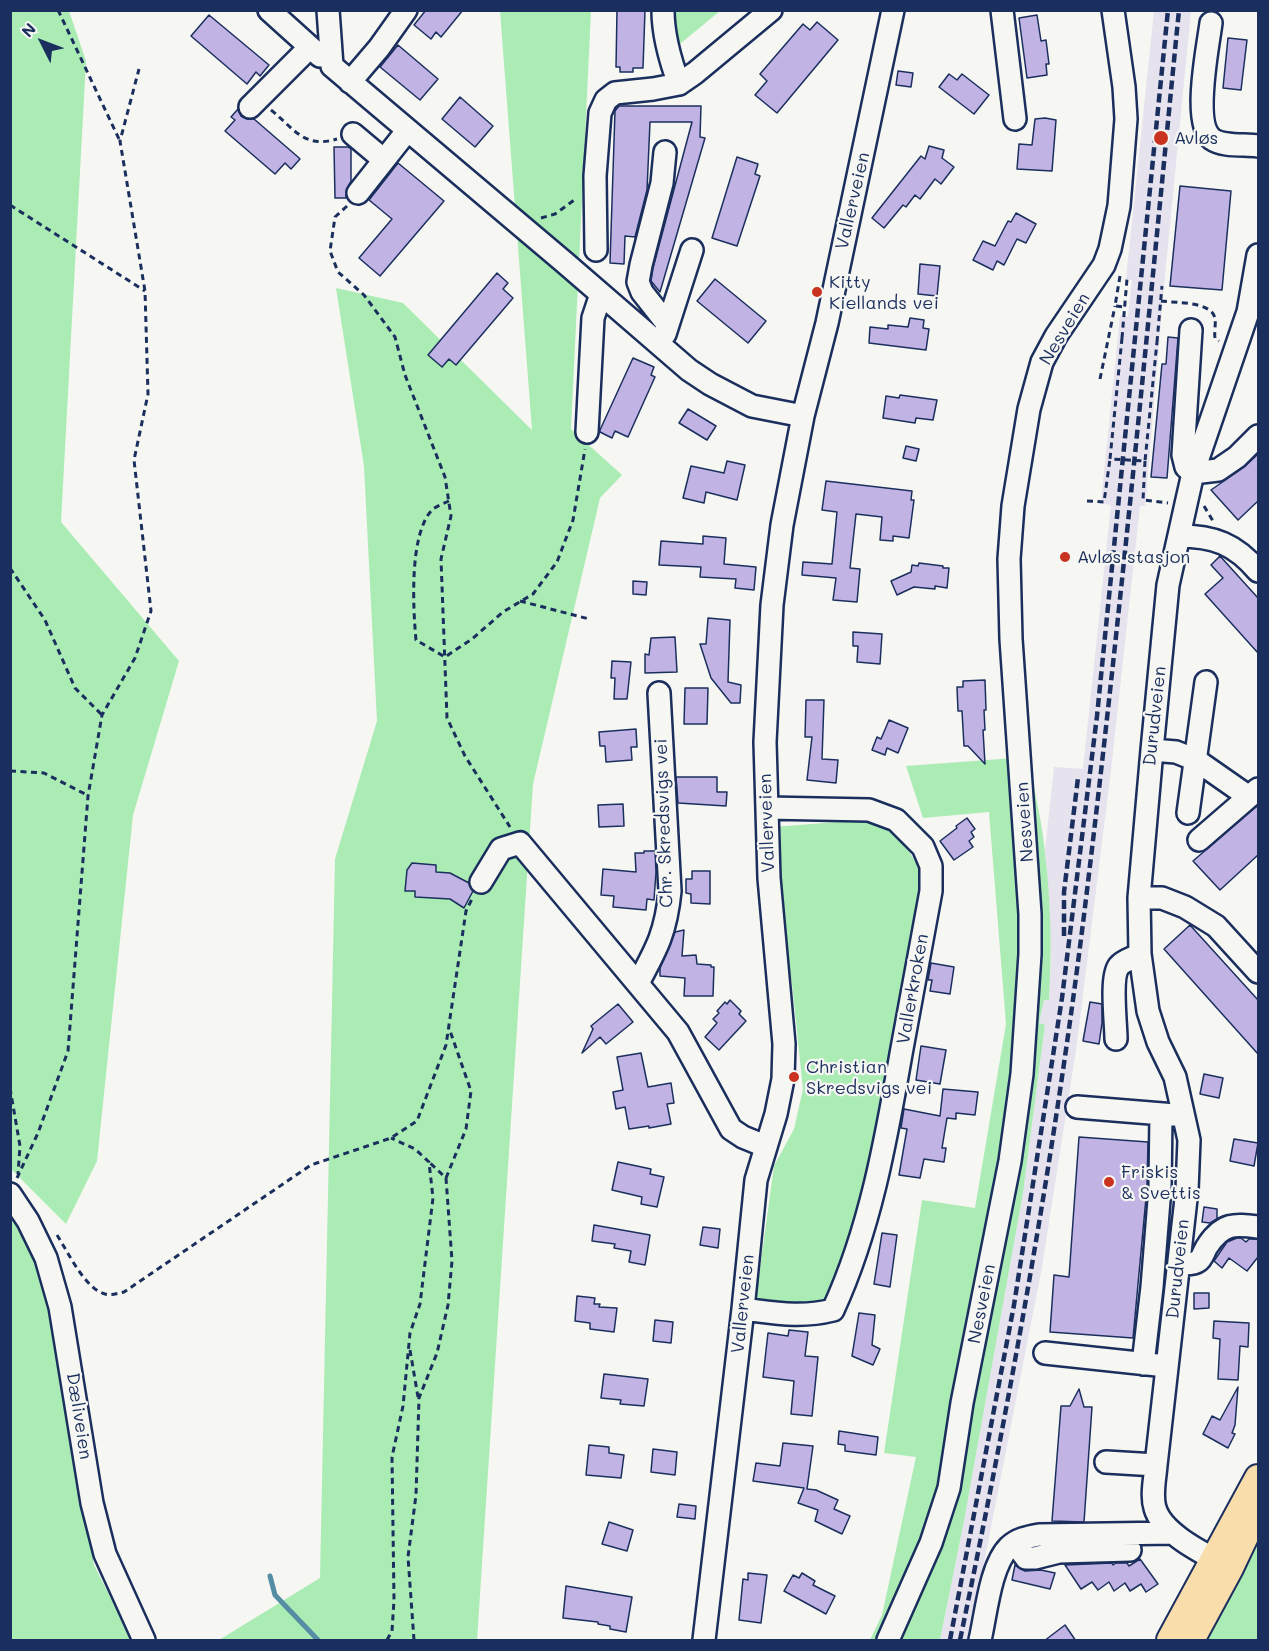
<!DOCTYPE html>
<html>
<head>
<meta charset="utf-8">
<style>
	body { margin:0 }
	#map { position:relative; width:1269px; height:1651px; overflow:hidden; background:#f6f6f2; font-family:Mali,sans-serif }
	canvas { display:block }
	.frame { position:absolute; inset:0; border:12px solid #1b2f5e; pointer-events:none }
	.north { position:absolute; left:12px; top:12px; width:60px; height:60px; -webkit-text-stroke:4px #f6f6f2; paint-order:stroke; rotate:312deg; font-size:16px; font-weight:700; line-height:24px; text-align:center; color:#1b2f5e }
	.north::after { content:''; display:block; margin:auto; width:21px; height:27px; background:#1b2f5e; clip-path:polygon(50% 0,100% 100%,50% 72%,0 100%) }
</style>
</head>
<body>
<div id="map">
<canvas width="1269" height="1651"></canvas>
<div class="frame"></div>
<div class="north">N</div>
</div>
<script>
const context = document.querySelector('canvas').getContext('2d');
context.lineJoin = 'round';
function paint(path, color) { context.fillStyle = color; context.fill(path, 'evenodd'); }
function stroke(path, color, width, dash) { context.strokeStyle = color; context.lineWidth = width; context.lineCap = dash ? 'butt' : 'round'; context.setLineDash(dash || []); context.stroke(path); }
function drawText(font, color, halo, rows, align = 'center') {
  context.font = font + ' Mali,sans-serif'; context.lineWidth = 4.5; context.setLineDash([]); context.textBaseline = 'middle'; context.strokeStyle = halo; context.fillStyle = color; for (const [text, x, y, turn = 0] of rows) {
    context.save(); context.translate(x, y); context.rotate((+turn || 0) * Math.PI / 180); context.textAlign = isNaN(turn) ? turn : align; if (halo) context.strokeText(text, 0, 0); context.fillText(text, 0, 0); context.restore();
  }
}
paint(new Path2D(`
	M1154 11H1191L1164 286 1146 496 1145 506H1140L1111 770 1076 1050 1042 1267 969 1640H940L964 1521 1023 1193 1045 1026 1039 1024 1044 1000H1049L1051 962 1049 900 1045 850 1054 767 1083 769 1111 505 1101 503 1120 316H1128L1132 280 1126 279Z`), '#e6e2ee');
paint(new Path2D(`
	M675 10 720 11 675 48Z
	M10 11H69L86 61 61 522 179 661 133 815 97 1161 66 1224 10 1168Z
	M500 11H591L571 429 622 475 600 498 533 784 477 1640H219L320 1578 335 859 377 721 364 466 336 288 403 303 532 430Z
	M1028 757C1034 789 1042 821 1045 853 1051 902 1052 951 1049 1000H1044L1039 1023 1045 1025 1023 1193 964 1521 940 1640H870L882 1615 916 1457 884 1453 922 1200 975 1208 1006 1024 989 812 923 818 906 766Z
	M863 820 897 832 923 874 917 926 850 1259 828 1301 803 1305 756 1298 774 1166 794 1129 803 1089 792 984 775 880 773 827Z
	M10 1198 54 1312 94 1565 132 1640H11Z
	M1258 1537V1640H1205Z`), '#abecb4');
stroke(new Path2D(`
	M270 1576 275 1595 318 1640`), '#558da4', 5);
const building = new Path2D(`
	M426 10H463L441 37 436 32 431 39 414 25Z
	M617 10H645L643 68H633V72H620V67H616Z
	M209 15 269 65 260 76 256 72 247 84 191 36Z
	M1037 15 1041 41 1046 40 1049 64H1046L1047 75 1027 78 1019 18Z
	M817 22 838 40 777 113 755 95 767 81 760 74 803 24 810 30Z
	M1228 38 1247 40 1241 90 1223 88Z
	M398 45 438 79 420 100 380 67Z
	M898 71 913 73 911 87 896 85Z
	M949 74 957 80 962 74 989 95 974 114 939 87Z
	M460 97 493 126 475 147 442 119Z
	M619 106H701L700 137 705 138 660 292 651 281 653 268 692 122H650L647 190 635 237 625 236 624 264 610 263 615 111Z
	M238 109 241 116 247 119H254L298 157 300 159 291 169 285 163 275 174 225 131 235 120 231 117Z
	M1045 118 1056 120 1052 171 1017 169 1019 144 1032 145 1035 119Z
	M929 146 944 150 942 158 954 167 941 184 935 179 920 199 915 195 906 207 903 205 884 228 872 218 921 156 925 159Z
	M334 147H348L351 149V181L346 191V198H335Z
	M737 157 758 164 755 174 760 176 737 246 712 238Z
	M398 163 444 201 380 276 359 258 392 219 369 200Z
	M1180 186 1231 191 1222 290 1170 286Z
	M1016 213 1036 224 1026 243 1017 239 1004 265 997 261 993 270 973 260 983 241 995 246 1008 221 1011 222Z
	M920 264 940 266 937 296 918 294Z
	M497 273 508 283 503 289 513 298 456 365 449 359 442 367 428 355Z
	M715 279 766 321 748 343 697 301Z
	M910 318 924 320 923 328 929 329 926 350 869 343 870 327 888 329V325L908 327Z
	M1168 337 1178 338 1167 478 1151 477 1162 364H1166Z
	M633 358 654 367 651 375 655 377 628 437 615 431 612 438 600 432V430Z
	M900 395 937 400 933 420 916 418 915 423 883 418 886 396 899 398Z
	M688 409 716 426 707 440 679 423Z
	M906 446 919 449 916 461 903 458Z
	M1258 454V501L1238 520 1211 490 1244 467Z
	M727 461 745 465 737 500 706 492 704 503 683 498 691 466 724 473Z
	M826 481 912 491 911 500H914L909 538 893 536V541L880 540 882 517 856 514 850 568 860 569 857 602 833 600 836 578 802 575 803 562 832 564 837 512 822 510Z
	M703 536 726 538 724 564 756 567 754 590 735 588 736 579 700 577 701 567 659 565 661 541 703 544Z
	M1220 556 1258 598V653L1205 594 1223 578 1211 565Z
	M919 563 943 566V568H949L947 588 935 586V589L914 587 897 595 891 581 911 572 912 565 918 566Z
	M633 581 647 582 646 595 633 594Z
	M708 618 730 620 728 682 741 685 740 703H731L711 678 700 644H706Z
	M853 632 882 634 880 664 857 662 858 646H853Z
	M675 637 677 672 645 673V654L649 655 651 638Z
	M612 661 631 662 627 699H614L615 678H611Z
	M985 680 986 710H984L985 730H983L985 764 968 746H964L962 711H958L957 687H963V681Z
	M685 688H708L707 724H684Z
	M806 700H824L822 759 838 760 836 783 807 780 812 737H805Z
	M889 720 908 728 898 753 887 748 885 755 872 750 877 737 881 739Z
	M636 729 637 747H631L632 760 606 762 605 746H600L599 732Z
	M676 777H717V792H727L726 806 678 803Z
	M623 804 624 826 599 827 598 805Z
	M1258 805V855L1220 890 1193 861Z
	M967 818 975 829 971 832 974 837 969 841 973 847 954 860 940 841 957 828 956 826Z
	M644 851H655L656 872 654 900 647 899 646 910 613 907 614 896 601 895 603 869 636 872 635 853H644Z
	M412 863 436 865V872L450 873 469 883 473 891 464 908 450 899 415 897V891H405L407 870Z
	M692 871H710V904L691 903V894L686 893V879H692Z
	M1190 925 1258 1000V1054L1164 949Z
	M684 930 682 956 696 955 697 964 711 965V967H714L713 996H684L685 978 660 976V968L675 932Z
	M931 963 954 967 950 994 930 991 932 980H928Z
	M730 1000 741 1011 739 1014 746 1021 719 1050 705 1037 717 1023 713 1019 719 1013 717 1011 725 1002 727 1004Z
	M1090 1002 1102 1004V1023L1099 1044 1083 1041Z
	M618 1004 633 1022 606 1044 600 1037 582 1053 593 1029 591 1026Z
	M921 1046 946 1050 940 1084 916 1080Z
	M641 1053 648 1087 671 1083 674 1103 667 1104 671 1124 649 1128V1126L629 1129 625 1107 616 1109 613 1092 623 1090 617 1057Z
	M1204 1074 1223 1078 1219 1098 1200 1094Z
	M943 1089 978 1092 975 1115 956 1113V1119L947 1118 942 1148H946L944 1162 924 1159 920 1178 899 1175 907 1129 901 1128 904 1109 940 1116Z
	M1079 1137 1148 1142 1147 1187 1133 1338 1050 1332 1054 1275 1069 1277Z
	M1234 1139 1258 1143 1254 1166 1230 1161Z
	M618 1162 651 1169 650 1174 664 1177 657 1207 641 1204 642 1197 612 1190Z
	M1204 1207 1217 1209V1219L1210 1223 1202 1222Z
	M594 1225 650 1235 645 1265 629 1262 631 1251 614 1248 615 1244 592 1241Z
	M703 1227 720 1229 718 1248 700 1245Z
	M882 1233 897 1235 890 1287 874 1284Z
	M1237 1238H1241L1246 1242 1249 1239H1258V1257L1247 1271 1229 1258 1222 1268 1214 1261 1227 1242Z
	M1194 1293H1209V1308L1194 1309Z
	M577 1296 595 1298 594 1304H600L599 1307 617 1308 614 1332 590 1329V1323L575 1321Z
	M859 1313 875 1315 872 1345 880 1349 873 1365 852 1356Z
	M655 1320 673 1322 671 1343 653 1341Z
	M1214 1321 1249 1323 1248 1347 1240 1346 1238 1380 1218 1379 1220 1339 1213 1338Z
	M789 1330 808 1332 805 1356 818 1357 812 1416 791 1414 794 1381 763 1377 768 1333 788 1336Z
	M604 1374 648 1379 644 1406 620 1404 621 1400 601 1398Z
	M1238 1387 1235 1425 1232 1433 1235 1434 1228 1448 1203 1434 1212 1416 1220 1420Z
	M1079 1389 1084 1407H1092L1084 1522 1052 1521 1061 1406H1070Z
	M839 1431 878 1437 876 1455 845 1451V1445L838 1444Z
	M783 1443 813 1446 807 1489 816 1490 838 1500 834 1509 850 1516 842 1534 815 1521 818 1510 798 1503 804 1488 753 1481 756 1463 780 1466Z
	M589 1445 609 1447V1453L624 1455 621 1478 586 1475Z
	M653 1449 677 1452 675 1475 651 1472Z
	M679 1504 696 1506 695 1519 677 1517Z
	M609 1522 633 1530 627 1551 602 1544Z
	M1140 1559 1158 1584 1146 1592 1141 1584 1130 1591 1125 1583 1114 1591 1109 1582 1098 1590 1092 1582 1081 1589 1065 1565 1112 1563 1113 1565 1116 1563H1127L1129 1566Z
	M1015 1565 1025 1571 1041 1570 1055 1573 1050 1589 1012 1580Z
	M748 1573 767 1575 761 1623 739 1620 743 1579 748 1580Z
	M802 1573 815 1581 813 1585 835 1596 826 1614 784 1591 793 1575 799 1578Z
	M566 1586 632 1597 626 1632 610 1629V1626L598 1624V1622L563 1618Z
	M1065 1625 1076 1641H1044Z`);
paint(building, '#c1b4e5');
stroke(building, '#1b2f5e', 1.5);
const minor = new Path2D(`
	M269 10 320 56
	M328 10 332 66 564 262 689 370 710 384 752 406 803 416
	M663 10C663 36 670 60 679 84
	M1002 10 1015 119
	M1211 23C1208 47 1192 123 1212 139 1223 147 1245 144 1258 146
	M350 82 379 48 406 10
	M250 107 310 47
	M353 134 384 160
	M665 152 662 183 641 265 638 282 642 292 668 325
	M358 193 407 131
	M596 250 595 176 600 113 606 100 615 93 653 89 679 84 695 73 771 10
	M1191 330 1183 455 1186 467 1193 473 1218 470 1237 457 1258 436
	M665 334 692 250
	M587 432 593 318 601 294
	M1179 536C1214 536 1235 544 1258 571
	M1152 750 1176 752 1196 760 1249 797
	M1188 813 1206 682
	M1199 840 1258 789
	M481 882 501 849 520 843 678 1032 731 1129 743 1137 765 1146
	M1139 898H1162L1185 907 1216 926 1258 972
	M638 983C657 948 666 932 670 891L659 693
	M1116 1039C1116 1023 1110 977 1119 966 1124 960 1134 958 1140 954
	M1077 1107 1175 1115
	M10 1194 28 1221 46 1258 60 1307 92 1503 105 1554 144 1640
	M1179 1264C1185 1263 1193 1265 1198 1261 1203 1258 1204 1250 1208 1245 1223 1223 1234 1224 1258 1227
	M743 1309C776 1313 801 1318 833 1310 870 1230 886 1140 901 1054 911 1000 921 945 931 891V866L923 847 896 820 869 810 767 808
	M1045 1353 1157 1365
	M1143 1364 1152 1287 1160 1188 1161 1114
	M1106 1462 1156 1465
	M1015 1543 1026 1558H1035L1059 1552 1130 1550
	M1227 1566C1205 1554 1162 1534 1155 1508 1151 1495 1155 1479 1156 1465L1187 1190 1189 1140 1175 1077 1158 1042 1148 1011 1140 954 1139 898 1152 750 1168 585 1186 504 1193 473 1248 312 1258 255
	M704 1640 743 1309 756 1180 776 1114 783 1079 784 1044 769 878 765 742 772 605 782 525 803 416 827 323 893 10
	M888 1640 931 1543 949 1488 962 1403 1010 1161 1022 1074 1030 954V914L1011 639 1009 559 1013 506 1029 409 1042 362 1056 336 1104 265 1110 249 1114 230 1119 206 1126 119 1124 87 1113 10
	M980 1640C986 1615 990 1566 1009 1547 1017 1539 1028 1537 1039 1535L1173 1533`);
const major = new Path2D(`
	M1170 1640 1258 1478
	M1191 1640 1230 1568 1258 1509`);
stroke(minor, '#1b2f5e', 26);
stroke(major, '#1b2f5e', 30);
stroke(new Path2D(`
	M58 10 119 139
	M271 110C294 128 303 149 337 139
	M10 205 145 291
	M347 206 335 217 330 251 338 272 364 295 395 337 405 375 445 477 451 516 441 559 447 718 465 756 510 827
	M541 218 555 214 577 198
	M1120 276 1115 306 1125 307
	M1161 301C1175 303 1211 301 1215 318 1216 324 1214 332 1215 338L1219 341
	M1122 338 1127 279
	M1157 342 1162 286
	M1100 379 1115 306
	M1145 461 1143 500 1168 503
	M449 501C443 504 436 506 432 510 409 534 413 608 416 640L445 657 472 639 503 612 533 594 557 562 573 520 585 449
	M1087 501 1104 502 1110 459
	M1204 506 1213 521
	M10 568 45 620 75 688 102 715
	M520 601 589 619
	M10 771 44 773 87 795
	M10 1088 20 1146 18 1174
	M17 1178 38 1133 68 1051 88 796 102 715 135 658 151 611 134 460 148 394 145 291 120 141 139 69
	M446 1178 466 1129 471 1091 449 1028
	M57 1235C68 1252 85 1289 105 1294 111 1296 118 1293 124 1292L311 1165 391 1138 417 1121 446 1045 466 911 473 897
	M410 1350 418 1397
	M387 1640 392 1631 394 1600 392 1457 403 1406 410 1333 420 1304 433 1198 429 1162 415 1149 391 1138
	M414 1640 408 1557 416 1495 419 1398 437 1353 448 1305 452 1261 446 1178 429 1162`), '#1b2f5e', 3, [6, 4.5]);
stroke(minor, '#f6f6f2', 21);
stroke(major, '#f9ddab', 26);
stroke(new Path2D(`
	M1064 936V892L1078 778
	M950 1640 1014 1305 1062 998 1097 716 1168 10
	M960 1640C1010 1401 1054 1158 1084 915 1121 614 1149 312 1179 10`), '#1b2f5e', 4.5, [9, 4.5]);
stroke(new Path2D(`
	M1122 338 1110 459 1145 461 1157 342`), '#1b2f5e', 3, [6, 4.5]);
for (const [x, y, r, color] of [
	[1161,138,8,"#c8321e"],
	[817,292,6,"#c8321e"],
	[1065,557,6,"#c8321e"],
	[794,1077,6,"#c8321e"],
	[1109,1182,6,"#c8321e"]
]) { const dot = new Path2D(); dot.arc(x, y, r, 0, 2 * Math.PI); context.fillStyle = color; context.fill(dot); stroke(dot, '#f6f6f2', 2); }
drawText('18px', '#1b2f5e', '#f6f6f2', [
	["Avløs",1174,138],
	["Kitty",829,282],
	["Kiellands vei",829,303],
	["Avløs stasjon",1077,557],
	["Christian",806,1067],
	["Skredsvigs vei",806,1088],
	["Friskis",1121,1172],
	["& Svettis",1121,1193]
], 'left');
drawText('18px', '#1b2f5e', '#f6f6f2', [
	["Vallerveien",853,201,-77],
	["Nesveien",1065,329,-59],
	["Durudveien",1155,716,-84],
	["Nesveien",1025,822,-94],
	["Chr. Skredsvigs vei",664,823,-92],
	["Vallerveien",767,823,-92],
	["Vallerkroken",913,989,-80],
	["Durudveien",1178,1269,-84],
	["Vallerveien",743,1304,-84],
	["Nesveien",982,1304,-79],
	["Dæliveien",79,1416,81]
]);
</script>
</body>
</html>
